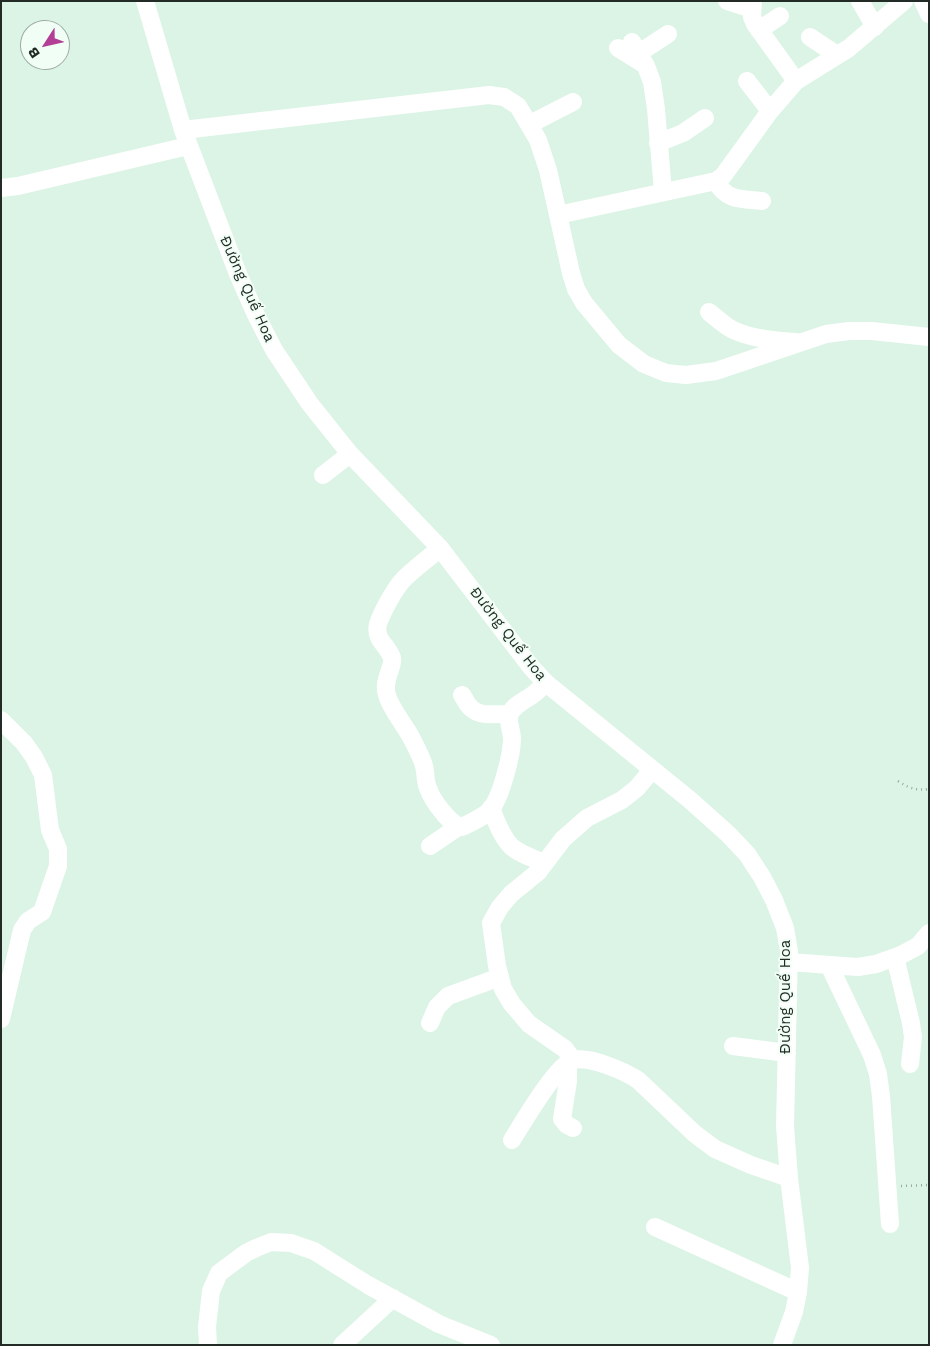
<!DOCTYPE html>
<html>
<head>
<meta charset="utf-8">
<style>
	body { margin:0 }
	#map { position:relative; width:930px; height:1346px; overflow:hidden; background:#dbf4e5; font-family:"Work Sans",sans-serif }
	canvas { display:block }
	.frame { position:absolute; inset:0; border:2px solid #222b26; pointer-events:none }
	.north { position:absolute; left:20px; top:20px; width:50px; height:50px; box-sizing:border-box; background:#f0fef5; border:1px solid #9eaaa2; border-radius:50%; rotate:235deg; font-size:14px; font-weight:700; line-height:20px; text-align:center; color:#222b26 }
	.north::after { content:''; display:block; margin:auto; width:18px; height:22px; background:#b33e95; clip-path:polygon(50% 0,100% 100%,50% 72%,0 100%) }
</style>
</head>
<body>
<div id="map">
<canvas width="930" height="1346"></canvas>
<div class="frame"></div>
<div class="north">B</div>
</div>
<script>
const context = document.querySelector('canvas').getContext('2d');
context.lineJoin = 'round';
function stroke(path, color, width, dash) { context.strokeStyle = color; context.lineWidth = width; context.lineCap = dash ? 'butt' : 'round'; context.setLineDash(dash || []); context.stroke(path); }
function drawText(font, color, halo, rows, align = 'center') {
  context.font = font + ' "Work Sans",sans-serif'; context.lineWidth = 4; context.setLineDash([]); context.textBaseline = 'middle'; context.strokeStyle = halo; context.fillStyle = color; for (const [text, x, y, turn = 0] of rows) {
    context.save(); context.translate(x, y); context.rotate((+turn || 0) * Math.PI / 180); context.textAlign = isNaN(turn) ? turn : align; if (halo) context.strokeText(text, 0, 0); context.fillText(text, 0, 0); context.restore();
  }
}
stroke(new Path2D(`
	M898 781C909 788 916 791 929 789
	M901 1186 929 1185`), '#96a99e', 2.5, [1, 4]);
stroke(new Path2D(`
	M145 1 183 130 238 274 256 315 274 350 310 404 350 454 440 548 531 667 546 683 690 800 728 834 747 854 762 877 774 900 785 928 789 951 785 1126 789 1178 800 1268 798 1292 794 1312 782 1345
	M727 1 752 9
	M753 1 752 17 755 24 796 81
	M860 1 875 27
	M923 1 929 14
	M759 30 780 16
	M810 37 837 55
	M632 42 646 66 652 82 656 109 663 192
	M618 48 644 64
	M639 53 668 34
	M747 81 770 111
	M530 124 573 102
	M183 130 489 95 504 97 518 106 538 140 548 170 571 273 576 289 584 303 619 345 644 364 666 373 686 375 716 371 826 334 849 331H872L929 337
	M658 143 683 133 705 118
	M716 181C726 201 742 199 762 201
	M1 188 18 186 188 146
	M558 215 716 181 723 176 770 111 796 81 849 48 904 1
	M709 312C715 317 721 322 728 327 745 338 776 341 796 342
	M323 475 350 454
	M440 548C428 559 413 569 402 581 394 590 382 612 378 624 374 640 388 645 392 658 394 667 382 681 387 695 391 710 406 726 413 741 417 749 422 758 424 766 426 773 425 782 428 788 432 800 450 825 462 827 471 822 485 817 491 809 501 797 512 754 512 739 512 732 508 723 509 716 512 706 524 701 531 696 537 692 541 687 546 683
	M462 695C465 699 467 705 471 708 481 718 497 713 510 714
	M1 720 24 743 34 757 43 775 50 830 58 849V866L42 912 28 921 22 930 1 1019
	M491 808C496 821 502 838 512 847 521 855 534 858 544 863
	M430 846 458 827
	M895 957 911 1023 913 1037 910 1064
	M789 962 858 967 876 964 901 955 918 946 929 933
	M829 965 872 1055 878 1074 881 1096 890 1224
	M430 1023 437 1007 448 996 500 977
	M733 1046 787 1053
	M573 1060 565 1049 529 1024 512 1004 503 989 497 966 491 923 500 907 511 894 538 872 563 839 587 818 622 800 637 788 652 770
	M568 1062V1081L562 1119 567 1125 573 1128
	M512 1140C522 1124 557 1064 573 1060 590 1056 624 1071 638 1080L695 1134 715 1149 751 1165 789 1178
	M655 1227 798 1292
	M208 1345 207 1327 211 1291 219 1273 246 1253 256 1248 271 1242 291 1243 314 1251 368 1285 439 1324 491 1345
	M342 1345 393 1298`), '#fff', 18);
drawText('15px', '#222b26', '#f0fef5', [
	["Đường Quế Hoa",247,289,66],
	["Đường Quế Hoa",508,634,52],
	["Đường Quế Hoa",786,997,-90]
]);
</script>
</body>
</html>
